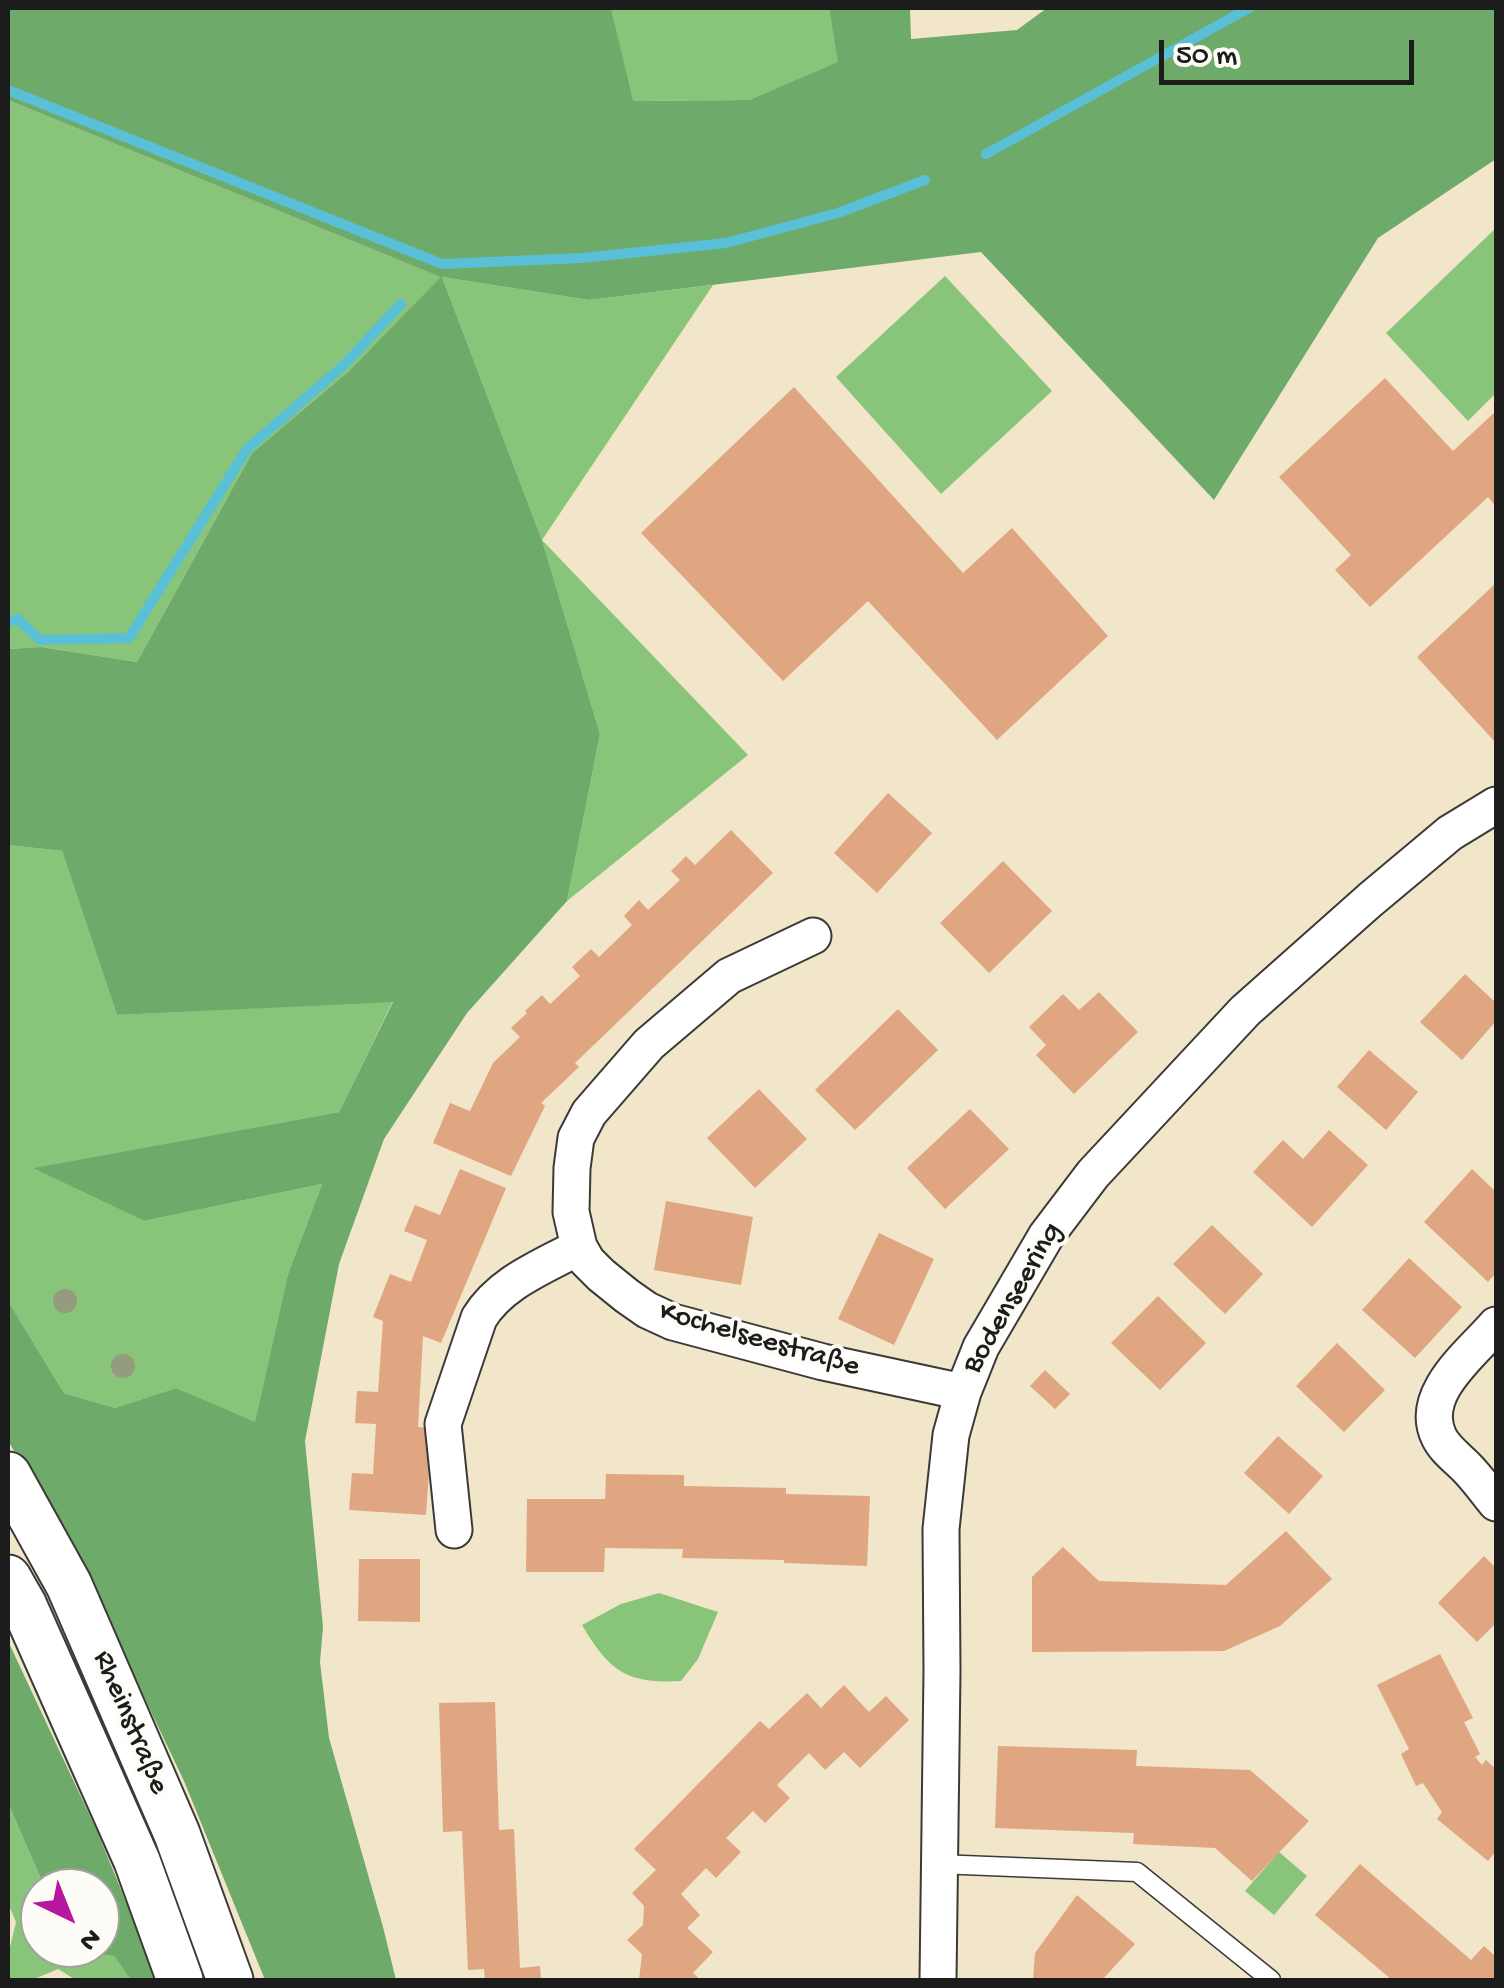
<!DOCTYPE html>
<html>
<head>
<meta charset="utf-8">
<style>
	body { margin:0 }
	#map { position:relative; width:1504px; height:1988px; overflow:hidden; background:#f1e5ca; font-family:"Gochi Hand",sans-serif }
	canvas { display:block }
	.frame { position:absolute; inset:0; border:10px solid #1c1c1c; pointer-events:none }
	.north { position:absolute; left:20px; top:1868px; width:100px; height:100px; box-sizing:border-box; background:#fdfcf7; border:2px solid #a3a29f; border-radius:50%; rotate:137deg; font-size:28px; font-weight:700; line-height:40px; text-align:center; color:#1c1c1c }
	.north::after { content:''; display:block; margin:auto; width:35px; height:45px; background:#b5179e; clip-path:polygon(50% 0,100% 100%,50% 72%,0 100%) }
	.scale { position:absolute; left:1159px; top:40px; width:255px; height:45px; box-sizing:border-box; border:5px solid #1c1c1c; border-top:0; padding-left:12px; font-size:30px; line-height:35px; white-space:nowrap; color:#1c1c1c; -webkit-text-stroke:8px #fdfcf7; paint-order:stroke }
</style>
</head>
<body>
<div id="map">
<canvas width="1504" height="1988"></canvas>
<div class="frame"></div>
<div class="north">N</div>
<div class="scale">50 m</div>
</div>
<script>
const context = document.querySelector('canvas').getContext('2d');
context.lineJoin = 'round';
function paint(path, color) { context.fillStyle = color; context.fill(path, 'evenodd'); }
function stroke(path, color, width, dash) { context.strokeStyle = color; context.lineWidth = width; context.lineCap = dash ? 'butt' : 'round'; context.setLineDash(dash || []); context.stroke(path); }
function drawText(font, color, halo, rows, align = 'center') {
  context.font = font + ' "Gochi Hand",sans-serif'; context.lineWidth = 8; context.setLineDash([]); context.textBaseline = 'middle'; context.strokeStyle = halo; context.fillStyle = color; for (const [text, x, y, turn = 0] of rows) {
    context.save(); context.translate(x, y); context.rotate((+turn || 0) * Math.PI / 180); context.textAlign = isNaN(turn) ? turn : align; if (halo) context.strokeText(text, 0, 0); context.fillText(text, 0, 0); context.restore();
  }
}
paint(new Path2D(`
	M611 8H829L839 62 749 100 632 101Z
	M8 100 442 277 589 300 713 285 542 540 748 755 567 901 600 734 542 540 442 277 349 371 252 453 137 662 41 647 8 649Z
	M1496 228V393L1468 421 1386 333Z
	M945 276 1052 391 941 494 836 377Z
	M8 845 62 851 117 1015 393 1001 339 1112 34 1168 144 1221 322 1184 288 1274 255 1423 176 1388 115 1408 64 1393 8 1301Z
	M659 1593 718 1612 698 1659 681 1681C627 1684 610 1672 582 1625L621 1604Z
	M8 1803 45 1888H40V1948H77L79 1952 114 1956 131 1980H76L58 1969 32 1980H8V1956L16 1922 8 1903Z
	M1279 1852 1307 1876 1274 1915 1245 1891Z`), '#88c47a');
paint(new Path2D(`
	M8 8H611L633 101 749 100 838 62 829 8H910L911 39 1017 30 1047 8H1496V159L1378 238 1214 500 981 252 589 300 442 277 542 540 600 734 567 901 467 1013 384 1139 339 1264 305 1441 323 1627 320 1662 329 1738 383 1927 396 1980H265L184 1781 133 1674 8 1440V1301L64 1393 115 1408 176 1388 255 1422 288 1274 322 1184 144 1221 33 1168 339 1112 393 1002 117 1015 62 851 8 845V649L41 647 137 662 252 453 349 371 441 277 8 100Z
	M8 1641 97 1831 158 1980H131L114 1956 79 1952 77 1948H100V1888H45L8 1803Z`), '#6eaa6a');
stroke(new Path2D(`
	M8 90 442 264 582 258 726 243 838 213 925 180
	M986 154 1249 8
	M8 622 18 619 40 640 129 638 247 449 344 365 401 304`), '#5ac0d8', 10);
paint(new Path2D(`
	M1385 378 1453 451 1496 411V507L1488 497 1370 607 1335 570 1351 555 1279 477Z
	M794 387 963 573 1012 528 1108 636 997 740 868 601 783 681 641 533Z
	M1496 583V743L1417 657Z
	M888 793 932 833 877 893 834 853Z
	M731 830 773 873 575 1063 579 1067 541 1103 545 1106 511 1176 433 1143 450 1103 470 1111 493 1063 520 1037 511 1028 527 1013 525 1011 542 995 550 1004 580 976 572 967 591 949 599 957 632 925 624 916 639 900 648 910 680 880 671 871 686 856 695 865Z
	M1003 861 1052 911 989 973 940 923Z
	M1465 974 1496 1003V1021L1462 1060 1420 1022Z
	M1099 992 1138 1032 1074 1094 1036 1055 1046 1045 1029 1027 1063 994 1079 1010Z
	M898 1009 938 1050 855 1130 815 1090Z
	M1369 1050 1418 1092 1386 1130 1337 1087Z
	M759 1089 807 1139 755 1188 707 1138Z
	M970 1109 1009 1149 945 1209 907 1168Z
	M1329 1130 1368 1165 1312 1227 1253 1172 1283 1140 1303 1159Z
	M460 1169 506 1188 441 1343 423 1336 418 1427 432 1428 426 1515 349 1510 352 1473 373 1474 376 1424 355 1423 357 1391 378 1392 383 1321 373 1317 390 1274 411 1282 427 1240 404 1231 415 1205 440 1215Z
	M1472 1169 1496 1192V1273L1488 1282 1424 1222Z
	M666 1201 753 1217 741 1285 654 1270Z
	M1212 1225 1263 1274 1225 1314 1173 1264Z
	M879 1233 934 1259 894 1345 838 1319Z
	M1409 1258 1462 1307 1415 1358 1362 1310Z
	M1158 1296 1206 1343 1160 1390 1111 1343Z
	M1337 1343 1385 1390 1344 1432 1296 1386Z
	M1045 1370 1070 1394 1055 1409 1030 1386Z
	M1278 1436 1323 1476 1289 1514 1244 1473Z
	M606 1474 684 1475V1486L786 1488V1494L870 1496 867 1566 784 1563V1560L682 1558 683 1549 605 1548 604 1572H526L527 1499H605Z
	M1286 1531 1332 1579 1280 1626 1224 1651 1032 1652V1577L1063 1547 1099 1581 1226 1585Z
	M1484 1556 1496 1568V1623L1477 1642 1438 1603Z
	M359 1559H420V1622L358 1621Z
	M1440 1654 1473 1718 1464 1722 1480 1754 1475 1757 1482 1765 1486 1760 1496 1769V1851L1488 1861 1437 1819 1442 1812 1423 1783 1416 1786 1401 1754 1409 1749 1377 1685Z
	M844 1685 869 1712 886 1696 909 1720 860 1768 844 1752 825 1770 809 1753 777 1785 790 1798 765 1823 753 1811 726 1838 741 1852 716 1878 706 1868 681 1894 700 1915 687 1928 713 1952 693 1973 701 1980H639L642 1954 627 1940 643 1925 644 1906 632 1893 656 1870 634 1849 760 1721 769 1729 807 1693 821 1708Z
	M495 1702 499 1830 514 1829 520 1968 540 1966 541 1980H485L484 1969 468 1970 462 1831 443 1832 439 1703Z
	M998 1746 1137 1750 1136 1766 1250 1770 1309 1821 1252 1881 1215 1848 1133 1844 1134 1833 995 1828Z
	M1360 1864 1471 1960 1484 1946 1496 1957V1980H1392L1315 1915Z
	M1077 1895 1135 1944 1102 1980H1033L1035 1953Z`), '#dfa681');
const service = new Path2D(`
	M938 1864 1137 1872 1271 1980`);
const minor = new Path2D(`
	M813 936 729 976 649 1044 589 1113 576 1138 572 1168 571 1212 579 1247 587 1261 601 1275 627 1296 647 1310 673 1322 823 1362 963 1392
	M1496 1325C1471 1354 1418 1394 1439 1437 1444 1448 1457 1458 1466 1467 1477 1478 1486 1491 1496 1503
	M454 1530 443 1424 479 1318C501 1282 543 1267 579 1247
	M938 1980 942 1671 941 1529 951 1435 963 1392 981 1347 1046 1236 1093 1174 1245 1011 1370 900 1450 833 1496 805`);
const tertiary = new Path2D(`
	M8 1475 69 1585 177 1834 230 1980
	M8 1578 24 1606 137 1861 180 1980`);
stroke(service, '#3c3a36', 21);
stroke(minor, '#3c3a36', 39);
stroke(tertiary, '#3c3a36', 49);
stroke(service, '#fff', 18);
stroke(minor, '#fff', 35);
stroke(tertiary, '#fff', 45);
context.fillStyle = '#949b7f';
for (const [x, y] of [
	[65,1301],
	[123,1366]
]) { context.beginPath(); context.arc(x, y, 12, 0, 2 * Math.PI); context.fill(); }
drawText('30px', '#1c1c1c', '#fdfcf7', [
	["Bodenseering",1014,1299,-60],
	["Kochelseestraße",759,1341,16],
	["Rheinstraße",129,1723,67]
]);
</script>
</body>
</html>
